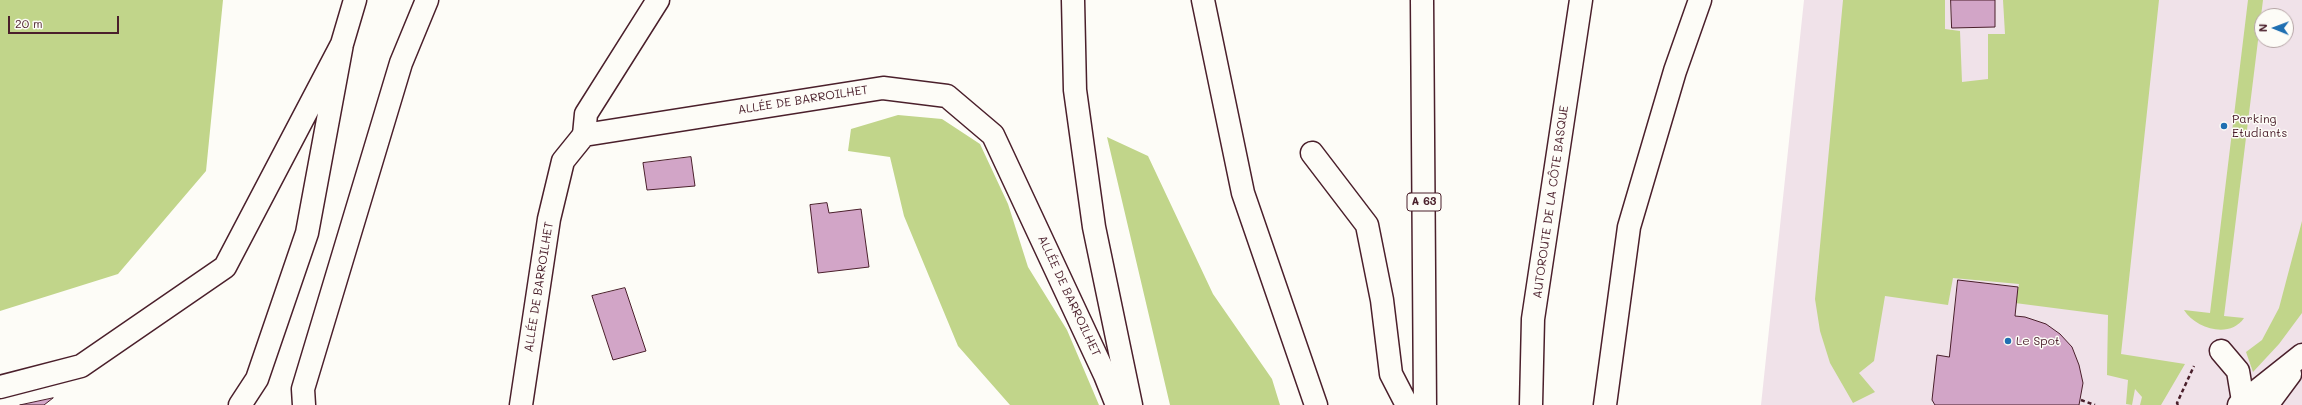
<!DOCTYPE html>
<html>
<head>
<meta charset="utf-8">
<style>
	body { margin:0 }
	#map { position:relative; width:2302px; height:405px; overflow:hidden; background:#fdfcf7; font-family:Mali,sans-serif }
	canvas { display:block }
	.north { position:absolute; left:2254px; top:8px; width:40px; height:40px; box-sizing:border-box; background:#fdfcf7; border:1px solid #b5a4a5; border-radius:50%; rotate:271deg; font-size:11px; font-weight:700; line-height:16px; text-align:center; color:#4a1f2b }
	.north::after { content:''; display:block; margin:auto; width:14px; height:18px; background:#1f6fb2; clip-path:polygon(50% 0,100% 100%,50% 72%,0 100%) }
	.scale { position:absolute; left:8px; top:16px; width:111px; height:18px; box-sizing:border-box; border:2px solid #4a1f2b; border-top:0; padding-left:5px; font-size:12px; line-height:14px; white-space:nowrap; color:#4a1f2b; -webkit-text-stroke:3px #fdfcf7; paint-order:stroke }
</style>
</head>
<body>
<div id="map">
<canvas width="2302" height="405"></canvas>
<div class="north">N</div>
<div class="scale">20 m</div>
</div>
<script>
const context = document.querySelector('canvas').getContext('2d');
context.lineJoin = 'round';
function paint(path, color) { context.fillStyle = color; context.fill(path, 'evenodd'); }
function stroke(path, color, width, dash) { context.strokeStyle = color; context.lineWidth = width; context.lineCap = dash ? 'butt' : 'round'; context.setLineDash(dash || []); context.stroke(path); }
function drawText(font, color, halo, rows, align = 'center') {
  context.font = font + ' Mali,sans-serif'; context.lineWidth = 3; context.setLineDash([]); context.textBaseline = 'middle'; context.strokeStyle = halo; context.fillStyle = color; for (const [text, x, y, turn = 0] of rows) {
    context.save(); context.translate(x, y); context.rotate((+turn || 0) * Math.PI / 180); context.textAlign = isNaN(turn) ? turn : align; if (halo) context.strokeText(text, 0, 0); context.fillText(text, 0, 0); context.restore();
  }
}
paint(new Path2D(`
	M1804 0H2302V405H1761ZM2262 16H2286V40H2262Z`), '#f0e2e9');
paint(new Path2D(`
	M0 0H223L206 171 118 274 0 311Z
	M1843 0H1945V29L1960 31 1962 82 1988 79V34H2005L2003 0H2159L2121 354 2185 364 2161 405H2140L2142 397 2135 389 2132 405 2126 404 2128 380 2107 375 2108 315 2015 303 2019 284 1953 278 1948 305 1885 296 1874 361 1859 373 1875 392 1853 403 1830 363 1820 331 1815 299Z
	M2248 0H2263L2224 316 2244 318C2230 339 2196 329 2184 310L2210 313Z
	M898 115 942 119 980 144 1008 204 1028 267 1067 330 1099 405H1010L958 346 904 216 890 157 848 151 851 129Z
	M1107 137 1148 156 1213 294 1272 379 1280 405H1170Z
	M2302 221V313L2279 344 2253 372 2246 352 2262 340 2279 308Z`), '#c1d58a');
const building = new Path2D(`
	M1951 0H1995V27L1952 28Z
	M691 157 695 186 647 190 643 163Z
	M827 203 829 213 861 209 869 267 818 273 810 205Z
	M1958 280 2018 287 2015 316 2025 317 2046 324 2060 334 2072 347 2079 365 2083 383 2079 405H1935L1932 400 1937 355 1949 357Z
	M625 288 646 351 613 360 592 296Z
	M53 398 44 405H20Z`);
paint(building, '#d2a5c7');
stroke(building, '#4a1f2b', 1);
const service = new Path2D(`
	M1073 0 1075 90 1094 227 1131 405
	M584 135 586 114 658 0
	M2221 351 2238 371 2243 401`);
const minor = new Path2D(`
	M2239 405 2302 355
	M2267 405 2290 374`);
const tertiary = new Path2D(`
	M521 405 549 219 563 161 584 135 883 88 947 96 993 135 1105 375 1117 405`);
const motorway = new Path2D(`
	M1203 0 1243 193 1316 405
	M1422 0 1425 405
	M1312 153 1367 225 1382 300 1391 374 1407 405
	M0 387 81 366 225 267 342 44
	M240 405 257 379 307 233 342 44 355 0
	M304 405 303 389 401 63 427 0
	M1531 405 1533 319 1581 0
	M1605 405 1629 227 1675 71 1700 0`);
stroke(service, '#4a1f2b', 25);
stroke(minor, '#4a1f2b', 25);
stroke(tertiary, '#4a1f2b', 25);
stroke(motorway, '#4a1f2b', 25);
stroke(new Path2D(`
	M2081 400 2095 405
	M2178 405 2177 403 2194 366`), '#4a1f2b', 2.5, [4, 3]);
stroke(service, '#fdfcf7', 22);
stroke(minor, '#fdfcf7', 22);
stroke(tertiary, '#fdfcf7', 22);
stroke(motorway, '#fdfcf7', 22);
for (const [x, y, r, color] of [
	[2224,126,4,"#1f6fb2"],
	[2008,341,4,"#1f6fb2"]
]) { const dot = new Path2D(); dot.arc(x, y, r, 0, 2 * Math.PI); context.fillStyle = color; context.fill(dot); stroke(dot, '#fdfcf7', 1.5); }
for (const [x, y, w] of [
	[1424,202,34]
]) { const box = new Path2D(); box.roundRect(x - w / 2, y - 9, w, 18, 3); context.fillStyle = '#fdfcf7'; context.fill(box); stroke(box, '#4a1f2b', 1); }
drawText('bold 11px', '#4a1f2b', null, [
	["A 63",1424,202]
]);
drawText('12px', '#4a1f2b', '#fdfcf7', [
	["ALLÉE DE BARROILHET",803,100,-9],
	["AUTOROUTE DE LA CÔTE BASQUE",1551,202,-82],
	["ALLÉE DE BARROILHET",539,287,-81],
	["ALLÉE DE BARROILHET",1069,296,65]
]);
drawText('12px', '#4a1f2b', '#fdfcf7', [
	["Parking",2232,119],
	["Etudiants",2232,133],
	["Le Spot",2016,341]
], 'left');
</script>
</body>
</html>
